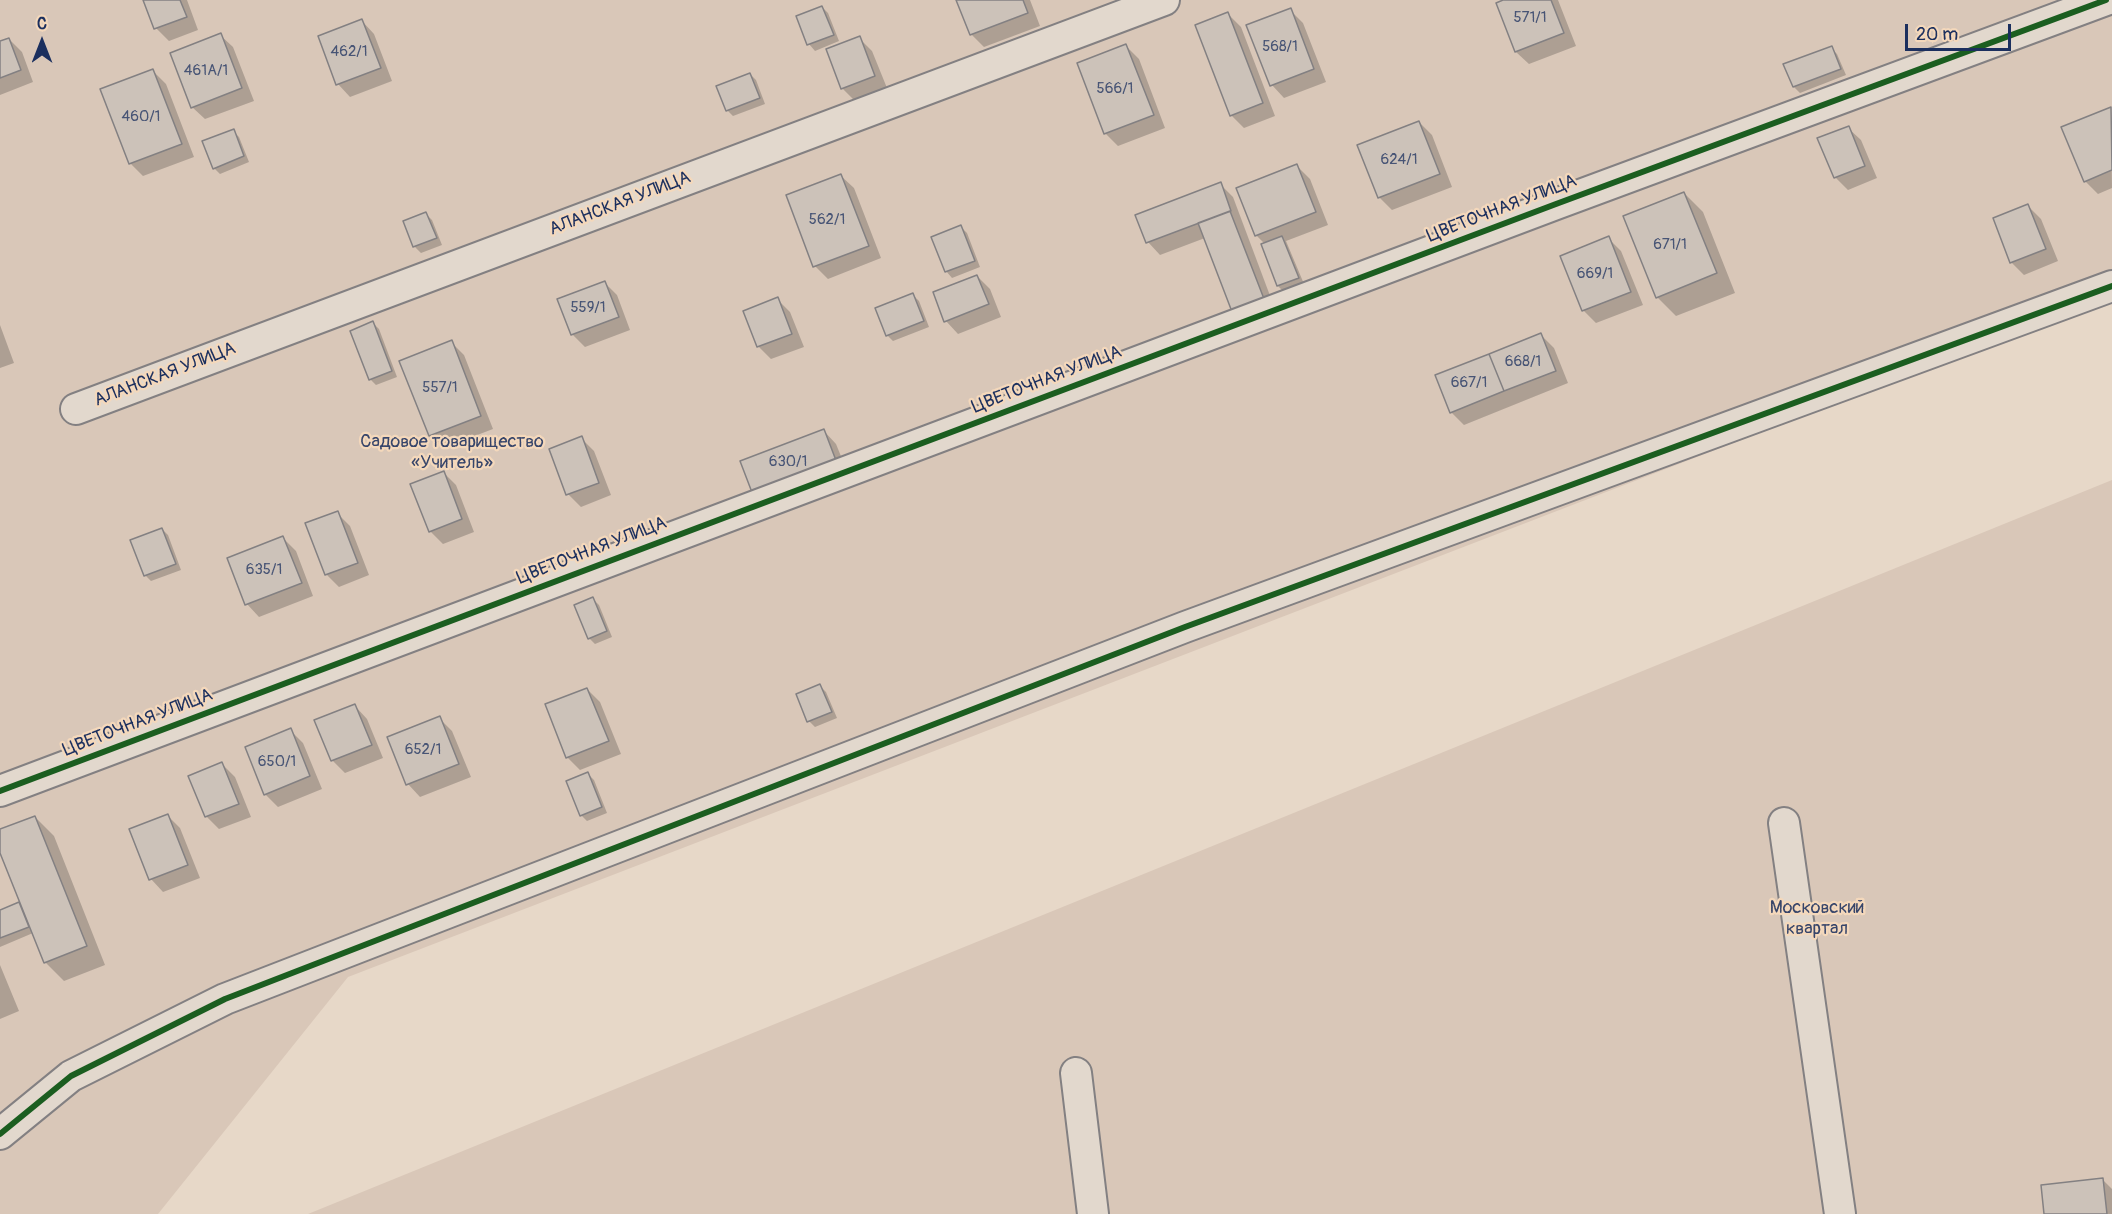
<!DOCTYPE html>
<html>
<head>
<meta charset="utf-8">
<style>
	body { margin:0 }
	#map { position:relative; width:2112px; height:1214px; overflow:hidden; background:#e7d8c8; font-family:Pangolin,sans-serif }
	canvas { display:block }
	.north { position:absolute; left:12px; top:12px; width:60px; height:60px; -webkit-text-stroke:4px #f4d8bb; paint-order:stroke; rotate:0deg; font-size:16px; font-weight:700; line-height:24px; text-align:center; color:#1b2f5e }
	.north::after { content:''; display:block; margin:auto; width:21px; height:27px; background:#1b2f5e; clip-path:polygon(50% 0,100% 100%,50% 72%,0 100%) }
	.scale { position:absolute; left:1905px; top:24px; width:106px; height:27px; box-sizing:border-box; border:3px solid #1b2f5e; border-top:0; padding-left:8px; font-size:18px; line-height:21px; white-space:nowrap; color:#1b2f5e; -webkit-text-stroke:4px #f4d8bb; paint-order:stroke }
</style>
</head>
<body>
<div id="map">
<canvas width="2112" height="1214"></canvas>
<div class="north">С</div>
<div class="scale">20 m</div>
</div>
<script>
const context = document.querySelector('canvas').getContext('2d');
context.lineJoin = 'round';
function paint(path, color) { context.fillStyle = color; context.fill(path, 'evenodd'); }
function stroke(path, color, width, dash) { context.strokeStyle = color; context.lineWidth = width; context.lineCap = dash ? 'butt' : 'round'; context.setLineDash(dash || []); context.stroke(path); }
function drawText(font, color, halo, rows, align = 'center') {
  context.font = font + ' Pangolin,sans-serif'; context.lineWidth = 4.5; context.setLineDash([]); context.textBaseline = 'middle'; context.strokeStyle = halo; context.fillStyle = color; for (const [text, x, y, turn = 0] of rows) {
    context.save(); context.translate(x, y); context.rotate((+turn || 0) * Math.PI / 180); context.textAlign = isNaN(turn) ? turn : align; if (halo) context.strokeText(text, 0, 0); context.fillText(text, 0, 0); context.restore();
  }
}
paint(new Path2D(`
	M0 0H2112V297L348 977 158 1214H0Z
	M2112 480V1214H308Z`), '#d9c7b8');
paint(new Path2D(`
	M145 0H187L198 30 169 41 156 28Z
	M958 0H1030L1040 26 984 47 971 34Z
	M1507 0H1558L1576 46 1529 64 1516 52Z
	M822 7 828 13 839 41 815 51 809 44 798 17Z
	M1290 10 1303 23 1326 82 1284 98 1272 85Z
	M1228 14 1241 27 1275 116 1244 128 1231 115Z
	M362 21 374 34 392 81 350 97 338 84Z
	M220 35 233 47 254 101 205 119 192 107Z
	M859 38 872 51 887 88 855 101 842 88Z
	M9 39 22 52 33 82 0 95V43Z
	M1126 46 1139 59 1165 128 1118 146 1105 133Z
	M1831 48 1837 54 1846 75 1800 93 1794 87Z
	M153 71 166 84 194 157 143 176 131 164 102 90Z
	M750 74 756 80 765 104 733 116 727 110Z
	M2111 109 2112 188 2098 194 2085 181Z
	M1419 122 1432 135 1452 187 1392 210 1379 197Z
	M1848 128 1861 140 1877 178 1848 190 1835 177Z
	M233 131 239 137 249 162 220 174 214 168Z
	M1297 166 1310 179 1328 225 1286 241 1304 284 1284 292 1278 286 1265 244 1256 235Z
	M841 176 854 188 881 258 828 279 815 266Z
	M1220 184 1233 197 1278 317 1205 238 1160 255 1148 242Z
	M1684 193 1703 212 1735 293 1676 316 1657 297Z
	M2028 206 2041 219 2058 261 2024 275 2011 262Z
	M426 214 432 220 442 245 421 253 415 247 405 222Z
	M961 227 967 233 980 267 952 278 946 271Z
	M1608 238 1621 251 1643 305 1596 323 1583 310Z
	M977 276 990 289 1001 317 958 334 946 321Z
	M604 282 617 295 630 330 585 347 572 334Z
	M913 295 919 301 929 327 893 341 887 335Z
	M777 299 790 312 804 347 771 359 758 346Z
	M373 323 379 329 397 377 376 385 370 379Z
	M0 325 14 363 0 368Z
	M1541 335 1554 348 1568 383 1464 425 1451 412Z
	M451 342 464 355 493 429 443 448 430 436Z
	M824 431 836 444 849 476 767 507Z
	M581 438 594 451 611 495 581 507 568 494Z
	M443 472 456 485 474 532 443 544 430 531Z
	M337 513 350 526 369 575 339 587 326 574Z
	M162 529 168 535 181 570 151 581 145 575Z
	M283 538 296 551 313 596 259 617 247 604Z
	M593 599 599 605 612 637 595 644 589 638Z
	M820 686 826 692 837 718 815 727 809 721Z
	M587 689 600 702 621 754 580 770 567 757Z
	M355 706 367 719 383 758 345 773 332 760Z
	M439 718 452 731 471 777 420 797 408 784Z
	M290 730 303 743 322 789 278 807 265 794Z
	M222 764 235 777 251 817 219 829 206 816Z
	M588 774 594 780 607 813 587 821 581 815Z
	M168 816 180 828 200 878 163 892 151 879Z
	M35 817 54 836 105 965 64 981 45 962 33 933 0 947V911L19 904 24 908 0 849V831Z
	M0 965 19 1011 0 1019Z
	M2102 1179 2112 1189V1214H2045Z`), '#0003');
const building = new Path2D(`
	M143 0H180L187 17 154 29Z
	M956 0H1023L1028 13 970 35Z
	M1503 0H1551L1564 33 1515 52 1496 3Z
	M822 6 834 35 807 45 796 16Z
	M1291 8 1314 69 1270 86 1246 25Z
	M1228 12 1263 103 1230 116 1195 25Z
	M362 19 381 68 336 85 318 36Z
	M221 33 242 88 191 108 170 53Z
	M860 36 875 76 841 89 826 49Z
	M9 38 21 70 0 78V41Z
	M1126 44 1154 115 1104 134 1077 63Z
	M1832 46 1841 69 1793 87 1783 64Z
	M153 69 182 144 129 164 100 89Z
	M750 73 760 98 726 111 716 86Z
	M2111 107 2112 170 2084 182 2061 127Z
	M1419 121 1440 174 1378 198 1357 145Z
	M1849 126 1865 166 1834 178 1817 138Z
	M234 129 244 156 213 169 202 141Z
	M1297 164 1316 212 1255 236 1236 188Z
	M841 174 869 246 813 267 786 195Z
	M1221 182 1231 211 1146 243 1135 215Z
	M1684 192 1717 273 1656 298 1623 216Z
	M2028 204 2046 249 2010 263 1993 218Z
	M1230 211 1266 304 1234 317 1198 223Z
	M426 212 437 238 413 247 403 221Z
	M961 225 975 261 945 272 931 237Z
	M1282 236 1299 278 1277 286 1261 244Z
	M1609 236 1631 292 1582 311 1560 256Z
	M977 275 989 304 944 322 933 292Z
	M605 281 619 317 571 335 557 299Z
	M913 293 924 321 886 336 875 308Z
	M778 297 792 334 757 347 743 311Z
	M373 321 392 371 369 380 350 331Z
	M1541 333 1556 371 1504 391 1489 354Z
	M452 340 481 416 429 436 399 361Z
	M1489 354 1504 391 1450 413 1435 375Z
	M824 429 837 463 753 495 740 461Z
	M582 436 599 483 566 495 549 449Z
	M444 471 462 519 429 532 410 484Z
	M338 511 358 563 325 575 305 523Z
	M162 528 176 564 144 576 130 540Z
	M283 536 302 583 245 605 227 558Z
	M593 597 607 631 588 639 574 605Z
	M820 684 832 712 807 722 796 694Z
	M587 688 609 741 566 758 545 704Z
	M355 704 372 745 331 761 314 720Z
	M440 716 459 764 406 785 387 737Z
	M291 728 310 776 264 795 245 747Z
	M222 762 239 804 205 817 188 776Z
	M588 772 602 807 580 816 566 781Z
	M168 814 188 865 149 880 129 829Z
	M35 816 87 946 44 963 0 853V829Z
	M19 902 29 927 0 938V910Z
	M2103 1178 2107 1214H2044L2041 1185Z`);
paint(building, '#ccc2b9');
stroke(building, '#838082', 1.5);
const street = new Path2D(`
	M76 409 1164 0
	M0 791 1556 204 2106 0
	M1784 823 1840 1214
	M1076 1073 1093 1214
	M0 1134 71 1076 225 999 1185 627 2112 286`);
stroke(street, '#838082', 34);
stroke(street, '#e2d8cd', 30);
stroke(new Path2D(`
	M0 791 1556 204 2106 0
	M0 1134 71 1076 225 999 1185 627 2112 286`), '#1b5e20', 6);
drawText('15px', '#475475', null, [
	["571/1",1530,18],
	["568/1",1280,47],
	["462/1",349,52],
	["461А/1",206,71],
	["566/1",1115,89],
	["460/1",141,117],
	["624/1",1399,160],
	["562/1",827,220],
	["671/1",1670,245],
	["669/1",1595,274],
	["559/1",588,308],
	["668/1",1523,362],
	["667/1",1469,383],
	["557/1",440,388],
	["630/1",788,462],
	["635/1",264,570],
	["652/1",423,750],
	["650/1",277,762]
]);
drawText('18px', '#1b2f5e', '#f4d8bb', [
	["АЛАНСКАЯ УЛИЦА",620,204,-21],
	["ЦВЕТОЧНАЯ УЛИЦА",1502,209,-21],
	["АЛАНСКАЯ УЛИЦА",165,375,-21],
	["ЦВЕТОЧНАЯ УЛИЦА",1047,380,-21],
	["ЦВЕТОЧНАЯ УЛИЦА",592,551,-21],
	["ЦВЕТОЧНАЯ УЛИЦА",138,723,-21]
]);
drawText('18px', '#37456a', '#f4d8bb', [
	["Садовое товарищество",452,442],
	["«Учитель»",452,463],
	["Московский",1817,908],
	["квартал",1817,929]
]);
</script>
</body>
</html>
